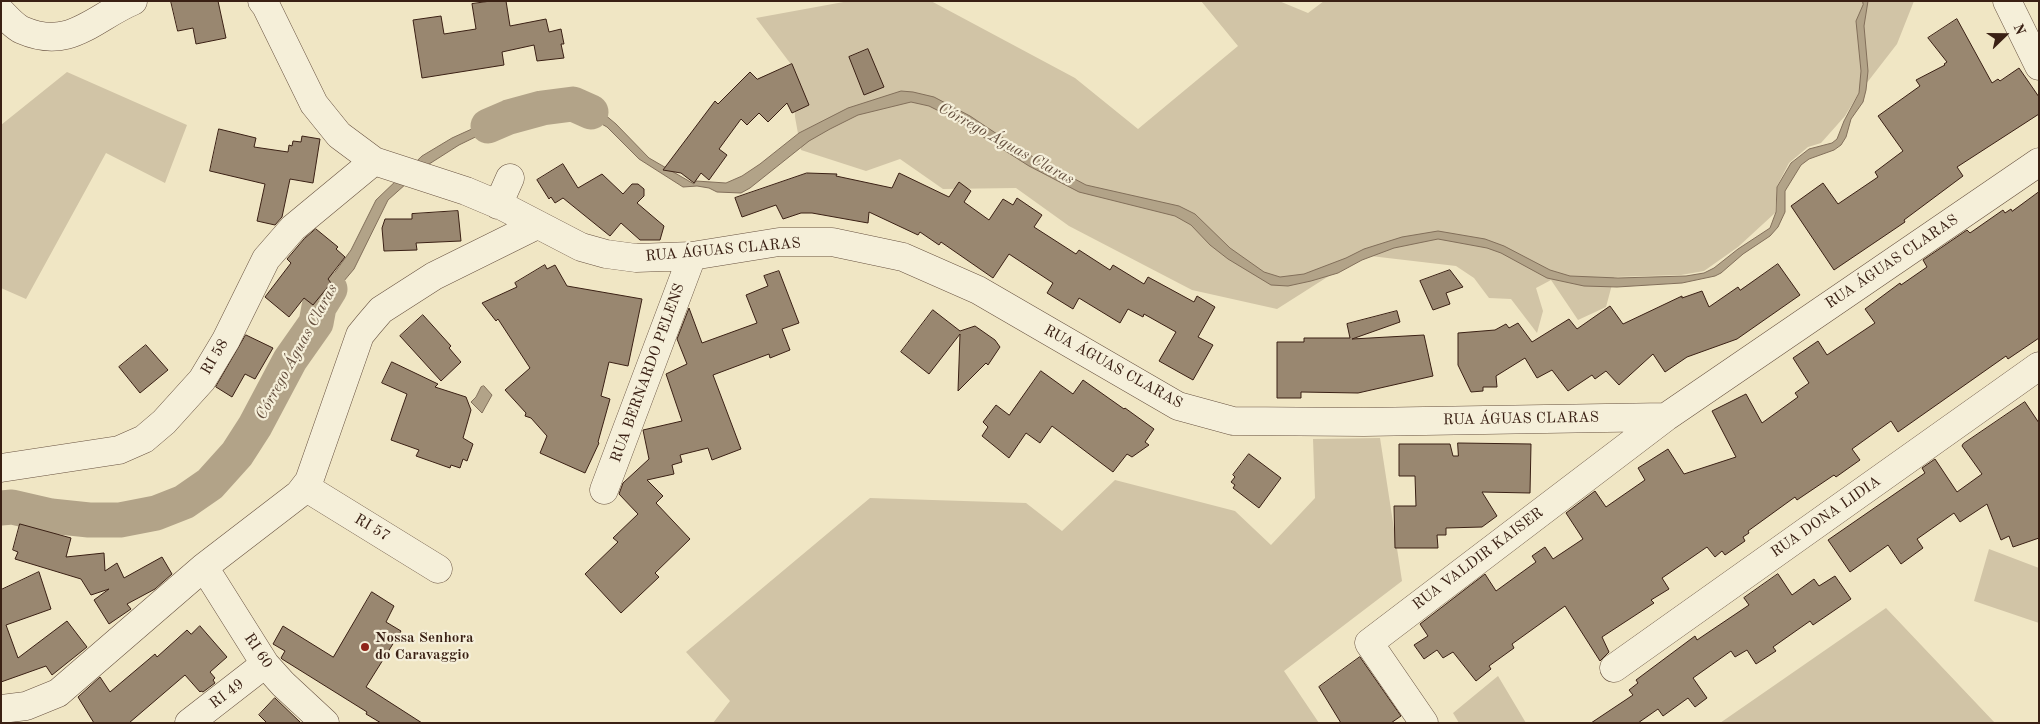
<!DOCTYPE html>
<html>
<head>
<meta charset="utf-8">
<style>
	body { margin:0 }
	#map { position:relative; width:2040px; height:724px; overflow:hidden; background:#f0e6c4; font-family:"Old Standard TT",serif }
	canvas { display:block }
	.frame { position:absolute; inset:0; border:2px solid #3a2014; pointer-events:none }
	.north { position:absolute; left:1980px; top:10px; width:50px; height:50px; -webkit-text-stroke:4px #f5efd9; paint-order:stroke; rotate:68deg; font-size:14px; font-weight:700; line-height:20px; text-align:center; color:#3a2014 }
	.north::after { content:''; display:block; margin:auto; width:18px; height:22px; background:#3a2014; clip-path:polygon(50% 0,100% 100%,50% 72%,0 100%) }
</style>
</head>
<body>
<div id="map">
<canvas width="2040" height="724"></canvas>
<div class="frame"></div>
<div class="north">N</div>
</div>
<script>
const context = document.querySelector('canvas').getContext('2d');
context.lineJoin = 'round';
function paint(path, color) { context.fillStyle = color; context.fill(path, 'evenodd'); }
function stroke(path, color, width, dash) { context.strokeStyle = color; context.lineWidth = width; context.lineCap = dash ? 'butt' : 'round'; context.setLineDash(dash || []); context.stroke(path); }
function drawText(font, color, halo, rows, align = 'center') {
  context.font = font + ' "Old Standard TT",serif'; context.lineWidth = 4.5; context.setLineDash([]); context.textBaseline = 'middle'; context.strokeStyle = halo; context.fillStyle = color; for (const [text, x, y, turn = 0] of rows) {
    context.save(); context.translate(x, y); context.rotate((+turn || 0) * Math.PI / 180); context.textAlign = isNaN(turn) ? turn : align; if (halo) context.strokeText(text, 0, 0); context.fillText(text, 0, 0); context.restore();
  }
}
paint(new Path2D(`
	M849 1H931L1075 78 1138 129 1238 46 1201 1H1279L1308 13 1324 1H1914L1897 44 1859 93 1845 116 1821 143 1808 147 1789 163 1777 186 1775 213 1738 247 1704 271 1681 275 1614 277 1606 307 1578 320 1551 280 1536 288 1543 311 1537 333 1511 299 1489 298 1474 278 1456 266 1362 255 1277 309 1192 290 1069 226 1016 188 943 189 900 159 866 171 801 150 795 117 793 67 756 18Z
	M67 72 187 125 165 183 106 153 26 299 1 288V125Z
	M1380 438 1402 581 1284 671 1319 723H713L730 701 686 652 870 498 1026 503 1062 531 1115 480 1235 511 1271 545 1315 498 1313 439Z
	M1989 549 2039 568V623L1974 601Z
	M1886 608 1995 723H1720Z
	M1498 676 1526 723H1459L1453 713Z`), '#d1c4a6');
const water = new Path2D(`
	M1863 1H1868L1864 26 1868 71 1866 90 1863 102 1851 119 1846 137 1841 145 1834 150 1809 159 1801 165 1785 191V212L1778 227 1770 236 1743 254 1721 273 1715 276 1682 283 1617 287 1584 286 1547 278 1501 253 1487 248 1438 239 1394 248 1362 260 1338 273 1311 281 1288 286 1271 285 1228 259 1210 245 1191 225 1175 216 1079 192 1029 166 955 119 929 106 911 102 858 115 830 129 809 141 750 188 741 193 717 192 709 188 697 186 683 187 639 159 607 127 575 109 544 112 549 103 577 101 604 114 616 124 649 158 694 184 696 181 726 183 742 176 760 164 799 133 848 108 901 91 913 92 934 97 970 116 1024 152 1086 185 1179 206 1195 214 1230 248 1264 272 1280 277 1304 274 1346 258 1364 249 1402 237 1438 231 1485 239 1504 246 1550 270 1570 276 1618 278 1686 276 1704 273 1714 268 1738 249 1770 228 1776 212 1777 187 1791 163 1809 149 1832 143 1837 139 1844 121 1859 93 1861 71 1856 21 1863 5Z
	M537 105 532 115 500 125 459 145 426 166 388 200 354 269 327 301 316 327 310 333 314 324 313 311 332 282 330 279 351 250 376 200 422 156 452 138 507 113Z
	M484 386 492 395 482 413 471 402 476 397 481 387Z`);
paint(water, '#b2a388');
stroke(water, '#826f5a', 1);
stroke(new Path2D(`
	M488 126 509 117 542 108 573 104 591 112
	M1 508 12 507 51 516 89 520H120L156 513 184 502 210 484 237 454 255 426 290 360 316 323 319 307 330 289`), '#b2a388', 35);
const building = new Path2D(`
	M171 1H218L226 38 196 44 193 28 178 31Z
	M491 1H506L510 26 546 19 549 32 561 29 564 44H561L564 58 537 61 534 45 502 52 504 65 422 78 413 20 441 16 444 34 476 29 472 4Z
	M1957 19 1992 83 1998 79 2000 81 2019 68 2039 97V114L1957 167 1963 176 1904 220 1905 222 1834 270 1791 206 1823 183 1838 204 1878 177 1875 172 1903 151 1878 116 1920 86 1916 80 1945 65 1944 64 1947 62 1928 38Z
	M868 49 884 87 864 95 849 57Z
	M792 64 809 105 792 113 787 103 768 122 759 113 747 125 741 119 719 149 727 155 709 180 701 173 694 183 681 173 663 170 715 101 718 104 750 72 757 79Z
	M219 129 256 138 254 147 288 152 289 145 292 146 293 141 301 142 302 136 320 139 313 183 290 179 282 217 275 225 257 221 265 184 210 171Z
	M563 164 578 188 602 174 623 194 632 184H638L644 189V196L637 203 664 226 660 240H640L621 223 610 236 563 198 555 203 551 197 549 199 537 180Z
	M807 173 837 174 836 176 892 188 899 173 949 197 959 182 971 191 964 202 989 220 1003 199 1013 205 1017 198 1042 215 1034 227 1076 254 1079 250 1110 270 1113 265 1144 284 1148 277 1194 302 1197 296 1215 307 1198 337 1213 345 1193 380 1159 361 1176 332 1144 314 1143 317 1128 309 1120 323 1079 298 1073 309 1047 293 1053 283 1009 254 993 278 941 242 939 245 920 232 918 235 869 212 868 223 812 213H801L783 219 776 205 742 217 735 198Z
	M2039 192V338L2008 359 2006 356 1898 432 1891 421 1852 449 1860 460 1836 477 1834 475 1797 500 1795 497 1748 531 1749 533 1743 537 1745 541 1725 555 1722 551 1715 557 1707 547 1662 578 1669 589 1651 600 1654 603 1602 637 1609 652 1600 661 1565 606 1512 644 1514 648 1489 666 1491 669 1476 681 1453 652 1443 658 1437 650 1424 659 1414 645 1428 636 1420 624 1485 574 1496 591 1536 562 1532 556 1545 547 1553 559 1583 539 1566 513 1595 491 1606 507 1645 480 1638 468 1668 449 1684 474 1736 457 1712 411 1746 394 1762 423 1798 397 1795 393 1809 383 1793 358 1818 341 1827 355 1875 323 1865 309 1900 283 1901 285 1927 267 1923 260 1967 230 1970 233 2003 210 2005 213 2011 209 2012 211Z
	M458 211 461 241 416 243 417 250 384 251 382 228 385 219H412V214Z
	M316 229 338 247 336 249 345 257 328 279 331 283 313 305 304 298 289 317 265 297 291 263 287 259 304 239Z
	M1778 264 1800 295 1737 339 1687 357 1665 372 1653 354 1619 385 1606 371 1595 379 1592 375 1568 391 1552 370 1537 378 1525 358 1496 376 1497 387H1483V391L1471 392 1458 365V333L1495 330 1506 324 1509 328 1518 323 1532 342 1569 319 1577 329 1610 306 1623 324 1682 296V298L1702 291 1709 307 1738 287 1740 290Z
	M545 265 547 269 555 265 567 286 642 299 628 366 609 362 601 396 610 399 598 442 599 443 585 473 540 453 547 436 531 418 525 416 526 413 505 390 530 368 498 319 496 321 482 303 517 287 515 283Z
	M1450 270 1463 287 1446 293 1450 304 1433 310 1420 281Z
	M779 271 799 323 782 329 790 350 770 358 769 354 713 375 741 449 712 460 708 448 680 455 682 462 672 465 674 474 647 480 663 496 656 503 690 539 655 573 659 577 621 613 585 574 618 542 613 538 638 514 619 494 623 483 649 459 643 430 682 421 666 374 687 364 677 339 689 308 702 343 757 323 746 295 768 286 764 276Z
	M933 310 960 331 975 326 995 340 1000 347 988 365 986 363 958 391 960 334 929 374 901 352Z
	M1397 311 1400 322 1352 339 1424 335 1433 376 1358 393 1301 392V398H1277V342H1304V338H1350L1347 324Z
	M423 315 451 346 449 348 461 362 441 381 400 336Z
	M246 335 273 348 255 379 245 374 232 397 216 387Z
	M146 345 168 370 140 393 119 367Z
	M392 362 438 384 435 387 466 397 471 410 463 438 473 444 467 461 463 459 460 468 451 465 450 468 416 456 419 450 391 440 407 394 382 383Z
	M1041 371 1073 394 1083 380 1124 409 1125 408 1154 429 1145 442 1149 445 1132 457 1127 454 1113 472 1052 426 1040 443 1026 433 1009 458 982 436 988 427 983 422 996 405 1009 415Z
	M2025 402 2039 423V538L2013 547 2009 536 2001 540 1987 504 1960 522 1954 513 1917 539 1923 548 1901 564 1888 545 1850 572 1828 540 1925 473 1922 468 1935 459 1957 492 1982 474 1962 446 1963 444Z
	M1458 443 1531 444 1530 493 1482 492 1497 516 1482 527 1446 528V535H1437L1438 548H1395L1394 506H1416L1415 476H1399V444H1450L1453 456H1458Z
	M1249 454 1281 478 1259 508 1233 488 1235 485 1231 482 1235 477 1233 475Z
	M20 524 71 538 66 557 104 553 105 571 117 563 124 578 162 557 172 574 155 589 127 604 131 609 109 624 94 600 109 589 91 595 81 579 15 559 18 552 13 550Z
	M39 572 51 609 6 625 18 658 67 621 87 647 52 675 46 666 1 682V590Z
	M1778 574 1792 595 1814 579 1819 586 1835 576 1851 599 1813 625 1810 621 1773 647 1776 651 1756 664 1747 650 1735 657 1731 651 1693 678 1707 698 1695 707 1688 698 1663 716 1658 709 1638 723H1591L1633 695 1629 690 1638 683 1636 680 1695 636 1697 640 1749 605 1744 598Z
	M372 592 394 606 386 622 401 631 366 687 422 723H381L366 714 367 712 282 659 281 658 285 651 273 644 283 626 333 657Z
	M200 626 227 657 210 672 215 678 213 680 215 683 203 692 201 691 200 692 185 675 129 723H94L78 697 100 677 110 692 155 654 157 657 187 630 191 634Z
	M1360 657 1401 716 1391 723H1341L1319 687Z
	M275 698 300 722 299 723H267L259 715Z`);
paint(building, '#998770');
stroke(building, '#3a2014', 1);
const minor = new Path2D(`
	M262 1 266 6 314 104 339 135 374 161 466 191 504 207 581 247 606 254 636 258 692 256 779 242H832L903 257 978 290 1178 406 1233 421 1364 422 1666 417 2039 162
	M2007 1 2039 66
	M1 12C7 18 15 27 22 30 70 51 93 18 133 1
	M498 205 510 178
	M1 468 119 450 144 439 164 422 202 380 226 340 266 259 293 228 374 161
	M305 487 438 569
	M604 490 692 256
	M204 567 265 664 283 684 325 723
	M1614 668 2039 366
	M1 709 26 706 58 693 204 567 299 494 309 481 360 335 369 324 381 310 434 276 537 225
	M189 723 265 664
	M1424 723 1369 643 1666 417`);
stroke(minor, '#685240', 29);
stroke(minor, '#f5efd9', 28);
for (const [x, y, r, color] of [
	[365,647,5,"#8f2418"]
]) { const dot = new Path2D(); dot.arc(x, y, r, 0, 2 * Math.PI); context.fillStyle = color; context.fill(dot); stroke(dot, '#f5efd9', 2); }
drawText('15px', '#3a2014', '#f5efd9', [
	["RUA ÁGUAS CLARAS",723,250,-5],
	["RUA ÁGUAS CLARAS",1892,262,-34],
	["RI 58",215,357,-59],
	["RUA ÁGUAS CLARAS",1113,367,29],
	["RUA BERNARDO PELENS",648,373,-70],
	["RUA ÁGUAS CLARAS",1521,419,-1],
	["RUA DONA LIDIA",1826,517,-35],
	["RI 57",372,528,31],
	["RUA VALDIR KAISER",1478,559,-37],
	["RI 60",258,651,56],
	["RI 49",227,694,-37]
]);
drawText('bold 15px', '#3a2014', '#f5efd9', [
	["Nossa Senhora",375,638],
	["do Caravaggio",375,655]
], 'left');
drawText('italic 16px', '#644e3d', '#f5efd9', [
	["Córrego Águas Claras",1006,144,29],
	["Córrego Águas Claras",297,352,-61]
]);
</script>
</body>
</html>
